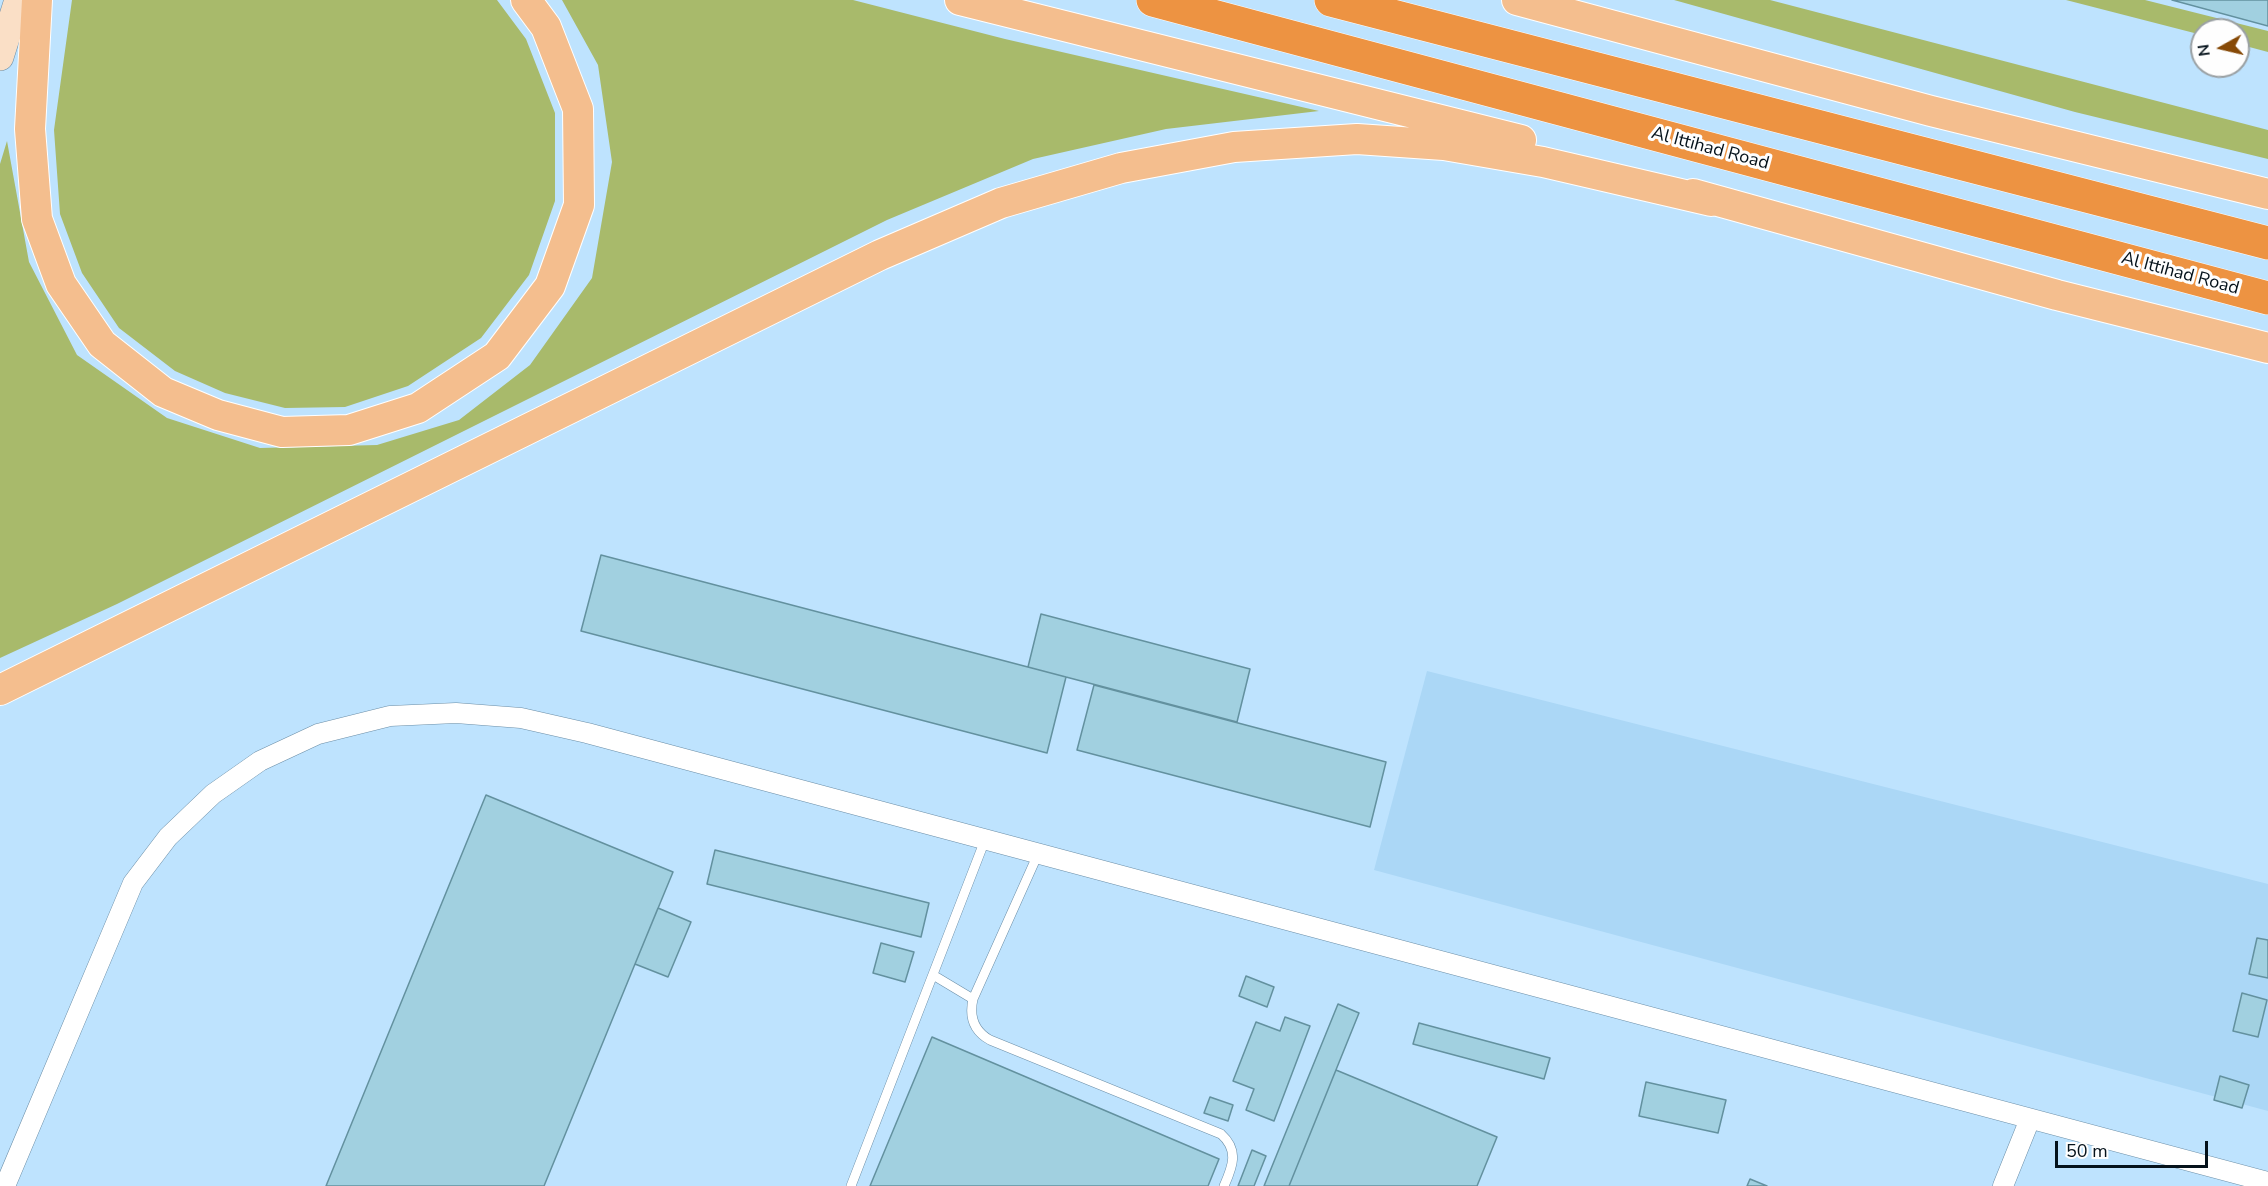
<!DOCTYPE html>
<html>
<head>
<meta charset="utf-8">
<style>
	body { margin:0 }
	#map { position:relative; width:2268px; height:1186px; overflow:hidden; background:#bee3fe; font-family:"Nunito Sans",sans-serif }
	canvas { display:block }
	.north { position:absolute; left:2190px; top:18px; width:60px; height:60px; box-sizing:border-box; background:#fefefe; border:2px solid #9aa0a3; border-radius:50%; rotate:262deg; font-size:16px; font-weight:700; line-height:24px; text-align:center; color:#05121b }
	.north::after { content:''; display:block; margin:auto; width:21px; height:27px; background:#864906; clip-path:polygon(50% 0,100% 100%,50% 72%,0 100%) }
	.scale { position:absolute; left:2055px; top:1141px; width:153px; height:27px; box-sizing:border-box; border:3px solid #05121b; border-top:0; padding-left:8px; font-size:18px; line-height:21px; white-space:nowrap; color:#05121b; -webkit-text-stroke:4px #fefefe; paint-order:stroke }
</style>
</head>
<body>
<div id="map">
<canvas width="2268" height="1186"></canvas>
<div class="north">N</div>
<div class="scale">50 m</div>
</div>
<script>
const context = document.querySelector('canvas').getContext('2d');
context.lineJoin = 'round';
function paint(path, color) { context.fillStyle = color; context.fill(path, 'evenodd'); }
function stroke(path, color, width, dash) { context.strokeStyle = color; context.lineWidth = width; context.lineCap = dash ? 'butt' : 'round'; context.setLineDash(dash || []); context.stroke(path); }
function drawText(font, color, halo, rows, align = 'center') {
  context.font = font + ' "Nunito Sans",sans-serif'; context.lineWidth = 6; context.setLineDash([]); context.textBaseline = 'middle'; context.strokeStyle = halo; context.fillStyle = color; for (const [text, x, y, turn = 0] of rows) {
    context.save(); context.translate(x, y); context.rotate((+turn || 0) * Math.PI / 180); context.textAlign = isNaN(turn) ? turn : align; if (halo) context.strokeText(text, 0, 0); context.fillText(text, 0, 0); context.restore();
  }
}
paint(new Path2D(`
	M1427 671 2268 884V1111L1374 870Z`), '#abd7f6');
paint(new Path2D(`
	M72 0H497L526 39 555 113V201L529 275 481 338 408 386 345 407 285 408 225 393 175 371 119 328 82 273 60 214 54 130Z
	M562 0H853L1005 39 1319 111 1166 129 1033 159 887 220 117 604 0 658V164L7 141 29 262 77 355 167 418 260 448 377 445 459 420 530 365 592 278 612 162 598 65Z
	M1674 0H1770L2268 130V159L2075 112Z
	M2066 0H2145L2268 31V52L2238 44V30H2202V35Z`), '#a8ba6b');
const building = new Path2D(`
	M2172 0H2268V26Z
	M601 555 1066 677 1047 753 581 631Z
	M1041 614 1250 669 1237 722 1028 667Z
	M1094 685 1386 762 1370 827 1077 750Z
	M486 795 673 872 635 964 544 1186H326Z
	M715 850 929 903 921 937 707 884Z
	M658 908 691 922 668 977 635 964Z
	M2257 938 2268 940V978L2249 974Z
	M881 943 914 952 905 982 873 973Z
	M1246 976 1274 987 1267 1007 1239 996Z
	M2242 993 2267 1000 2258 1037 2233 1031Z
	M1338 1004 1359 1013 1289 1186H1264Z
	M1285 1017 1310 1026 1274 1121 1246 1110 1254 1089 1233 1081 1256 1022 1280 1031Z
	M1419 1023 1550 1058 1544 1079 1413 1044Z
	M932 1037 1219 1159 1208 1186H870Z
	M1336 1070 1497 1137 1477 1186H1289Z
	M2220 1076 2249 1085 2242 1108 2214 1100Z
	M1646 1082 1726 1100 1718 1133 1639 1116Z
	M1210 1097 1233 1105 1228 1121 1204 1113Z
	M1252 1150 1266 1156 1254 1186H1238Z
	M1750 1179 1767 1186H1747Z`);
paint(building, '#a1d0e0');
stroke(building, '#63919f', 1.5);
const lane = new Path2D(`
	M1038 854 973 999C969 1017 974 1031 990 1040L1221 1134C1239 1150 1233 1166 1224 1186
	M933 975 973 999
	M851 1186 985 840`);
const street = new Path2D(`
	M5 1186 133 883 168 837 213 794 260 761 318 734 390 716 456 713 521 718 587 733 2268 1182
	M2003 1186 2030 1119`);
const secondary = new Path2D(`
	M0 57 18 0`);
const primary = new Path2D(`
	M37 0 30 129 37 219 61 284 102 344 163 392 218 415 282 432 349 430 418 408 497 356 550 286 579 205 578 109 546 27 526 0
	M960 0 1521 140
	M1517 0 1931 111 2268 194
	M1693 194 2057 295 2268 348
	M0 690 880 255 1001 203 1121 168 1234 147 1357 139 1444 145 1543 162 1711 201`);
const highway = new Path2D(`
	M1153 0 2268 298
	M1331 0 2268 243`);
stroke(lane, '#6b8ea7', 10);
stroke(street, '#6b8ea7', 21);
stroke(secondary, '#6b8ea7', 28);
stroke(primary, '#fff', 32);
stroke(highway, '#fff', 34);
stroke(lane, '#fff', 9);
stroke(street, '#fff', 20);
stroke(secondary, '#fadfc6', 27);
stroke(primary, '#f4be8e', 30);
stroke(highway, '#ed9342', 33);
drawText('18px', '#05121b', '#fefefe', [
	["Al Ittihad Road",1710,149,15],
	["Al Ittihad Road",2180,274,15]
]);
</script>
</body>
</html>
